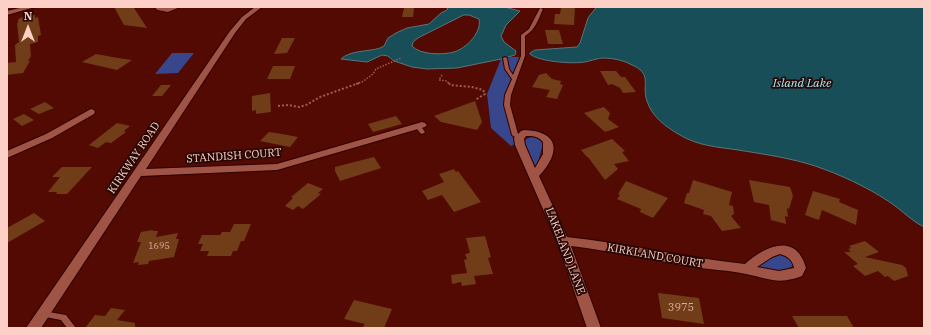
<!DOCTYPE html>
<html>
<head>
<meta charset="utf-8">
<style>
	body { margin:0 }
	#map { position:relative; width:931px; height:335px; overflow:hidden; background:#520a02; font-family:"IBM Plex Serif",serif }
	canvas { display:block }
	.frame { position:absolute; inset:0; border:8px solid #fcd0c7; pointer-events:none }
	.north { position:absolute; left:8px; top:8px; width:40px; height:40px; -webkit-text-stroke:3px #250704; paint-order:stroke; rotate:0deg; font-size:11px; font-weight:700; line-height:16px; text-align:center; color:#fcd0c7 }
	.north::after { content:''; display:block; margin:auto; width:14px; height:18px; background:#fcd0c7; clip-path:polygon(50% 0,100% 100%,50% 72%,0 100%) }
</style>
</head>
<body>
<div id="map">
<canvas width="931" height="335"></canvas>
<div class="frame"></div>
<div class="north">N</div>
</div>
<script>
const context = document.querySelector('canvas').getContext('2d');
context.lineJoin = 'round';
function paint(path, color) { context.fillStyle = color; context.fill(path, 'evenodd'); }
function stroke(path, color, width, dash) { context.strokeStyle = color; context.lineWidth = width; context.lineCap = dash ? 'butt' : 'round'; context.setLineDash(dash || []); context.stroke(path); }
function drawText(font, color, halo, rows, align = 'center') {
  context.font = font + ' "IBM Plex Serif",serif'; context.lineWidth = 3.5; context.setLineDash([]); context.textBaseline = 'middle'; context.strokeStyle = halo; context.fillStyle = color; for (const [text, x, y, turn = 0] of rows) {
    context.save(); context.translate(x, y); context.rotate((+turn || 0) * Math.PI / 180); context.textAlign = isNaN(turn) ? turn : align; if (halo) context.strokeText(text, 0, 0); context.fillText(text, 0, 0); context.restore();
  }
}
paint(new Path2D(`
	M172 53H194L178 73 155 74Z
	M511 57H520L505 94 504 106 515 144 511 146 491 128 487 94 501 59Z
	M531 137H538L543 141V143L538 163 535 166 524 144 526 139Z
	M779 254C786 254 793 259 793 266L785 270H760L758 267 770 258Z`), '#38468c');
const water = new Path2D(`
	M448 7H504L520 11 506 25 501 36 504 42 516 51 515 55 501 59 457 68 427 69 412 67 394 61 388 56 382 55 367 62 341 59C350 50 368 52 380 48L384 46 388 38 396 33 407 28 429 24 441 13 447 10ZM464 15H469L479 19C482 32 467 48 454 52 443 55 420 55 412 46L413 42 418 38Z
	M597 7H924V227C910 220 902 210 888 201 867 187 839 174 815 166 791 158 763 154 738 150 718 147 698 146 680 135 666 127 652 117 647 101 641 84 654 74 630 64 622 60 612 58 603 58 598 58 594 60 589 61 578 65 539 62 530 54V53L535 50 577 47 580 43 588 18Z`);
paint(water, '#174e58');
stroke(water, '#5c7579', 1);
paint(new Path2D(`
	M114 7 134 8 147 28 124 25Z
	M561 7H575L574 25 554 24 555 14H560Z
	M404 8H414L413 17H402Z
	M35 15V18L38 17 41 35 38 36V42L30 44 31 56 28 61H30L23 73 7 75V63L16 62 15 45 19 42 17 23H18V20L20 18Z
	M545 30H559L563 44H548Z
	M282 38H295L287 53 274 54Z
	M96 54 118 58 132 60 117 70 82 62Z
	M273 66H295L290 79H267Z
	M600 71H616L621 77H625L636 92 623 93 620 88 612 84 608 85Z
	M546 73 552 79 561 81 560 84 563 85 557 99 546 97 550 90 532 87 539 75Z
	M161 85H171L162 96H152Z
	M270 93 271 112 256 114V110L252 111V96Z
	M475 101 482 122 477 130 441 122 434 116Z
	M45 102 54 108 39 114 30 109Z
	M604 107 610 113 608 119 619 127 605 132 584 113Z
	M24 114 34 120 22 126 13 119Z
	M396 116 402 124 373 132 368 124Z
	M117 123 130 126 124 131 126 132 111 143 106 142 98 148 89 145Z
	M269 132 282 134 298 137 290 147 260 141Z
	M612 139 625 151 622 152 629 161 614 164 618 169 605 180 588 157H587L581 150Z
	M374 157 381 168 340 181 335 171V167Z
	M62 167H92L67 194H56L57 192H48L60 177H52Z
	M454 169 456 172 458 171 481 202 454 212 442 195 428 200 422 191 444 182 439 174Z
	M693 180 732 192 729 205 733 206 734 214 731 216 741 228 722 231 711 216 703 214 704 210 684 203 687 193H689Z
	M749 180 790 187 793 196 789 209 787 208 788 217 785 216 786 224 771 220 769 205 754 202Z
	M626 181 668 198 653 218 640 212 641 209 617 199 620 195 618 194Z
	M308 183 323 189 318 193 321 194 303 209 298 206 293 210 285 206 293 198 291 197Z
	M813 191 840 199 839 202 858 210 856 225 822 210 819 220 805 215Z
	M34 213 45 221 7 243V228Z
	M234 224H251L244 241H241L237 251H233L231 256H207L209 251H200L203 244H198L202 235H220L222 232H230Z
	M153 230V231H158L156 237 178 233 176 239H179L174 257 149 261 148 264 138 265 139 262 133 263 141 242H137L141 232Z
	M485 236 491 257 488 258 493 274 474 276 476 284 462 286 461 282 452 284 451 275 467 273 464 260 467 259 465 254 470 253 466 238Z
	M865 241 879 252 865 257 902 265 906 268 908 276 894 281 888 276 885 277 878 271 865 276 853 266 858 264 844 252H851L848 249 851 248 849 246Z
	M658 293 699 298 704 324 662 318Z
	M354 300 392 309 384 328H362L365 324 344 319Z
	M111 308 125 310 117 320 135 323V328H85L95 315 105 316Z
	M792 316H847L854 328H799Z`), '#713d19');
const service = new Path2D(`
	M540 8 543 9C538 20 536 29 525 36V56L511 95 510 105 518 134 522 138 519 140 512 135 504 105 505 95 512 79 505 69 503 58 505 57 507 58 509 69 513 75 521 56V35L529 29Z
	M418 124 420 125 425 132 424 133 422 134 420 133 415 126Z
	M43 311 66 315 76 328H67L61 320 40 316 39 314 40 312Z`);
const minor = new Path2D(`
	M24 7H35L7 15V11Z
	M155 7H180L168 12 157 10Z
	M255 7H262L246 19 235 33 146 169 277 164 422 122 425 123 427 125 425 127 277 170 141 176 41 328H26L230 31 242 17Z
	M91 109 94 110 95 112 94 114 52 138 7 158V151L46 134Z
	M524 130C560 131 561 153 539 176L567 237C627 243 685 258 745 264 765 246 796 232 806 268L802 276C778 285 770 279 746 274 729 270 711 270 694 267 653 260 612 251 571 246L601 328H587L557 241 515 145 514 138 521 131ZM526 136C533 136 538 136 543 142V154L535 168 525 145 524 139ZM780 254C788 256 793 261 794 268L779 271 757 267 772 257Z`);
stroke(service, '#2e0000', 2);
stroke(minor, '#2e0000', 2);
stroke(new Path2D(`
	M442 75 439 80 447 81 449 84
	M356 84 362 82 373 74 376 69 401 58`), '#9a5e56', 1.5, [1.5, 1.5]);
stroke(new Path2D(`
	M449 83 450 85 472 87 483 90 485 94 475 100
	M278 106 288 105 299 107 306 105 320 97 359 83`), '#9a5e56', 2, [2, 2]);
paint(service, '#a05445');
paint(minor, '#a05445');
drawText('9px', '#d9ab9c', null, [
	["1695",159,246]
]);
drawText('11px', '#fcd0c7', '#250704', [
	["STANDISH COURT",234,156,-4],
	["KIRKWAY ROAD",134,158,-56],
	["LAKELAND LANE",565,251,69],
	["KIRKLAND COURT",655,256,10]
]);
drawText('11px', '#d9ab9c', null, [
	["3975",681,308]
]);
drawText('italic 12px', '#a7ebf9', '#250704', [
	["Island Lake",802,84]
]);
</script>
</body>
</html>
